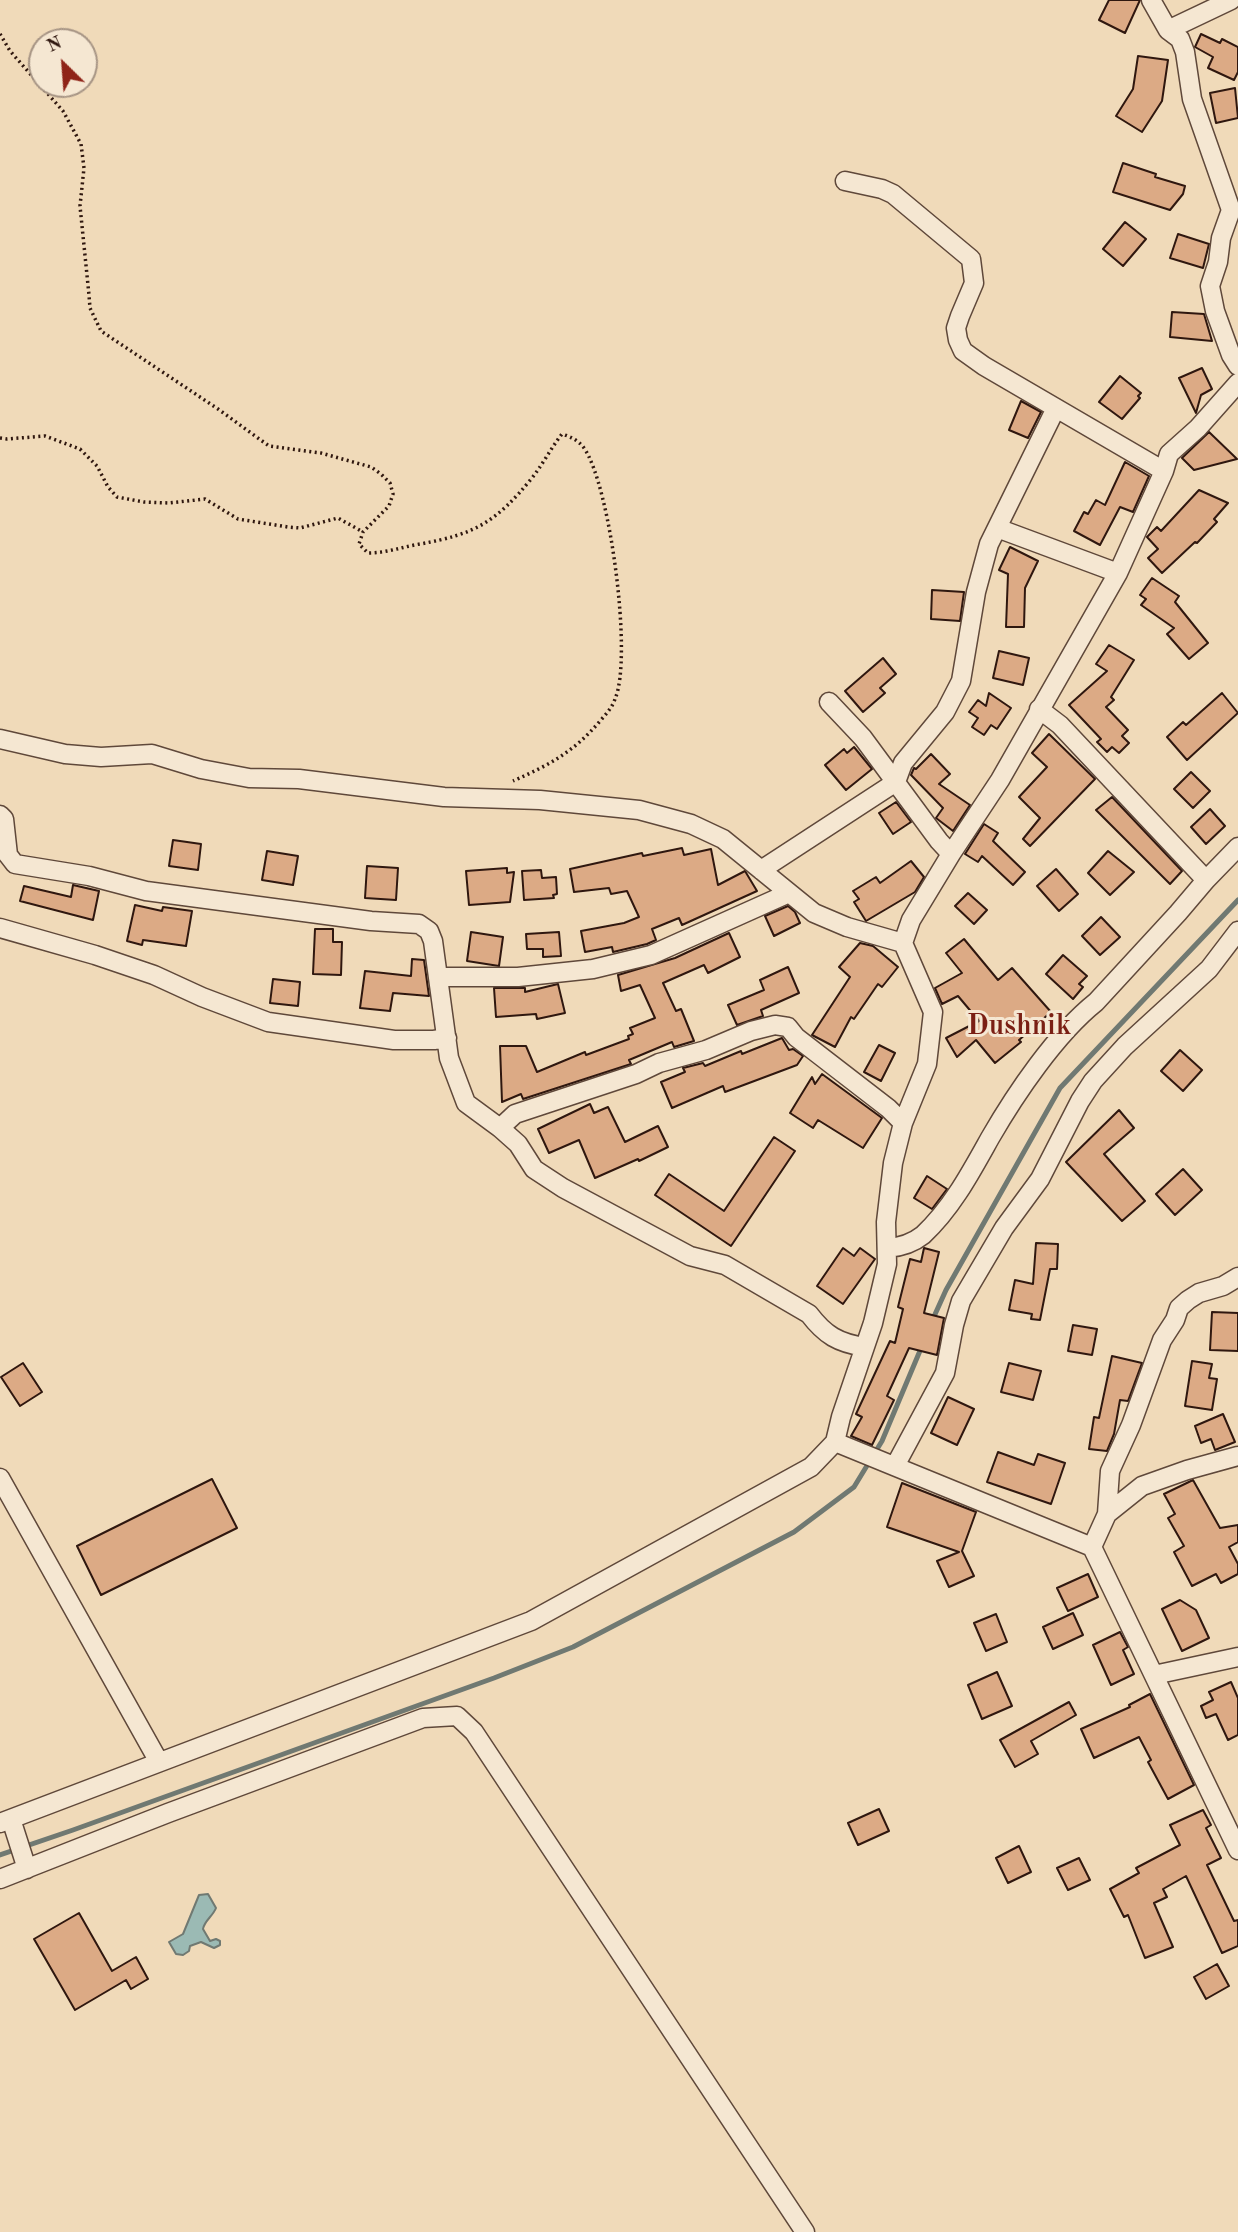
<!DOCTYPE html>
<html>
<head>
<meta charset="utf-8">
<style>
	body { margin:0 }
	#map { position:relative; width:1238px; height:2232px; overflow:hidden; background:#f0dab9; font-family:"Old Standard TT",serif }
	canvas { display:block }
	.north { position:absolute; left:28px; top:28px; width:70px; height:70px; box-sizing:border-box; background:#f5e7d2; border:2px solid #a69484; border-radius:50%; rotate:335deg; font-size:19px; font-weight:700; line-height:28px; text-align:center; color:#2f170f }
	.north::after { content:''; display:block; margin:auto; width:24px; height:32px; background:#8f2418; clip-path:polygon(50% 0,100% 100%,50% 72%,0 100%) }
</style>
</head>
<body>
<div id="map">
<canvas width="1238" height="2232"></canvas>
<div class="north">N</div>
</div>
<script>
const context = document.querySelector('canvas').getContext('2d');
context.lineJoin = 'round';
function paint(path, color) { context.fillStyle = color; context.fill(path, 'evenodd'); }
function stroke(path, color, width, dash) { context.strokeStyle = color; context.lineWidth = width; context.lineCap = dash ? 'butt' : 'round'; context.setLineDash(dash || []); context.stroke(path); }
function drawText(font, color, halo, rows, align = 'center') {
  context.font = font + ' "Old Standard TT",serif'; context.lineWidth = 6; context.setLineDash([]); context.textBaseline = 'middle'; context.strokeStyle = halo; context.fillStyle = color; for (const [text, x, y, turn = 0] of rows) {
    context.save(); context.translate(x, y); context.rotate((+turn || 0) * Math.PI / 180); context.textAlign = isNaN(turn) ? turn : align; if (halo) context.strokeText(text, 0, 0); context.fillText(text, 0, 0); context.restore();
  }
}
const water = new Path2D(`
	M208 1894 216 1908C213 1916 204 1921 203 1929L210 1941 216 1939 220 1941V1945L214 1948 201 1942 190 1946 189 1951 183 1955 176 1954 169 1942 183 1934 199 1895Z`);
paint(water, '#9bbab4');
stroke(water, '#707972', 2);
stroke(new Path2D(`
	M932 1321 946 1290 1060 1088 1238 900
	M0 1855 73 1830 494 1678 573 1647 794 1532 854 1487 882 1441 922 1346`), '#707972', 5);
const building = new Path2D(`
	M1109 0H1140L1125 33 1099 20Z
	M1201 34 1220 43 1222 39 1238 47V72L1234 80 1208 68 1213 57 1195 47Z
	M1138 56 1168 60 1162 101 1142 132 1116 116 1133 89Z
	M1235 88 1238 118 1216 123 1210 93Z
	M1123 163 1156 174 1155 177 1185 186 1183 194 1170 210 1113 192Z
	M1125 222 1146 239 1123 266 1103 249Z
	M1178 234 1209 244 1203 268 1170 258Z
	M1172 312 1204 314 1212 341 1170 337Z
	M1202 368 1212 389 1201 395 1196 413 1179 378Z
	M1120 376 1141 393 1138 396 1140 398 1122 419 1099 402Z
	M1021 401 1041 412 1028 438 1009 430Z
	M1209 432 1237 459 1194 470 1182 458Z
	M1125 462 1149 476 1133 512 1120 507 1100 545 1074 531 1084 512 1088 514 1096 500 1105 505Z
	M1199 490 1228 503 1214 519 1217 522 1197 543 1195 542 1162 573 1148 558 1158 549 1147 537 1157 527 1161 531Z
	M1010 547 1038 561 1025 588 1024 627H1006L1008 574 999 570Z
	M1152 578 1179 596 1175 602 1208 643 1189 659 1167 634 1174 628 1141 605 1146 599 1140 595Z
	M932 590 964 592 960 621 931 619Z
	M1109 645 1134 660 1111 697 1114 700 1106 707 1128 730 1122 736 1129 743 1119 753 1112 747 1107 752 1097 742 1101 739 1069 705 1107 671 1096 664Z
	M999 651 1029 658 1023 685 993 678Z
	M883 658 896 674 880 688 885 693 863 712 845 691Z
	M989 693 1011 708 997 729 991 725 984 735 972 727 978 718 969 712 978 700 986 706Z
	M1222 693 1238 713 1187 760 1167 737 1183 722 1186 725Z
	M1049 734 1095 779 1030 846 1023 839 1040 818 1019 797 1047 767 1032 753Z
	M854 747 872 769 846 790 825 765 844 749 847 753Z
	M931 754 950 774 939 784 970 805 953 831 936 818 943 808 911 775 914 768 916 769Z
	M1191 772 1210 791 1193 808 1174 789Z
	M1112 797 1182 871 1170 884 1096 810Z
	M896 802 911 822 893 834 879 813Z
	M1210 809 1225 826 1206 844 1191 827Z
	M984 824 998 833 993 841 1025 872 1013 885 982 856 978 862 965 854Z
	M173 840 201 844 198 870 169 866Z
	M682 848 684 855 711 849 718 885 745 871 757 891 682 925 679 918 652 929 656 940 647 944 613 952 612 947 585 952 581 931 624 923 639 917 627 891 611 894 609 888 574 892 570 869 642 853 643 856Z
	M267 851 298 856 293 885 262 880Z
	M1108 851 1134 872 1110 895 1088 873Z
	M911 861 924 877 915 892 866 921 854 902 859 899 853 891 876 877 880 883Z
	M367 866 398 868 396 900 365 898Z
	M507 868V873L514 872 510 902 469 905 466 871Z
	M1056 869 1078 894 1059 911 1037 886Z
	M541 870 542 878 556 877 557 894 553 895 554 898 524 900 522 871Z
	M73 885 99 891 93 920 20 901 24 886 71 897Z
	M968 893 987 910 974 924 955 906Z
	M135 905 162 911 163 907 192 911 186 946 143 940 142 945 127 941Z
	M788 906 795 912 800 923 774 936 765 916Z
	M1101 917 1120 937 1100 955 1082 936Z
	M315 929H333V942H342L341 975 313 974Z
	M471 932 503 937 499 966 467 961Z
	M559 932 561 956 543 957V949H527L526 934Z
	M729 933 740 957 708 973 704 965 663 983 676 1011 681 1009 694 1041 674 1047 672 1042 629 1060 631 1064 523 1099 521 1094 502 1102 500 1046H526L537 1072 585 1052 586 1055 629 1039 628 1036 633 1034 630 1028 655 1018 640 985 621 991 618 975 675 958Z
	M964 939 998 980 1012 968 1051 1012 1019 1040 1021 1042 995 1063 976 1040 957 1057 946 1038 979 1021 958 996 942 1004 935 988 962 973 946 953Z
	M860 943 873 946 898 967 882 987 878 984 854 1019 851 1017 835 1047 812 1035 850 977 839 967Z
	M1063 955 1087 976 1079 984 1083 987 1073 999 1046 974Z
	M412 959 424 960 429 996 393 993 390 1011 360 1008 365 971 411 976Z
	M788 967 799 993 761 1010 763 1016 737 1025 728 1005 764 990 760 980Z
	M273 979 300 982 298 1006 270 1003Z
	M558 984 565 1013 537 1019 536 1014 496 1017 494 988H525V992Z
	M782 1038 789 1050 793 1049 803 1056 797 1065 725 1092 723 1086 672 1108 661 1082 685 1072 683 1068 703 1063 705 1066 741 1051 742 1054Z
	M879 1045 895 1053 881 1081 864 1072Z
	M1180 1050 1202 1070 1183 1091 1161 1071Z
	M822 1074 882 1118 863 1148 818 1120 813 1128 790 1113 812 1077 815 1084Z
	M590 1104 594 1113 608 1107 625 1142 658 1126 668 1147 639 1161 638 1159 595 1178 579 1140 549 1153 538 1129Z
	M1119 1110 1134 1128 1104 1154 1145 1201 1122 1221 1066 1162Z
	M774 1137 795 1151 731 1246 655 1195 669 1174 724 1211Z
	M1183 1169 1202 1190 1175 1215 1156 1194Z
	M927 1176 947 1189 932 1209 914 1198Z
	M1036 1243 1058 1244 1057 1269H1050L1040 1320 1031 1319 1032 1314 1009 1310 1015 1280 1033 1284Z
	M843 1248 854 1256 860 1248 875 1259 843 1304 817 1286Z
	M924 1248 939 1252 924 1313 944 1318 937 1355 909 1348 887 1396 894 1400 872 1445 851 1436 862 1417 856 1414 890 1341 895 1343 903 1309 898 1307 910 1259 921 1262Z
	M1212 1312 1238 1313V1351L1210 1350Z
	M1073 1325 1097 1329 1092 1355 1068 1351Z
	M1112 1356 1142 1363 1128 1401 1120 1400 1114 1434 1107 1451 1089 1449 1094 1417 1099 1418Z
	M1192 1361 1212 1364 1209 1378 1217 1379 1212 1410 1185 1406Z
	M23 1363 42 1392 20 1406 1 1377Z
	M1009 1363 1041 1371 1033 1400 1001 1392Z
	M948 1397 974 1409 957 1445 931 1433Z
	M1223 1414 1235 1442 1215 1450 1211 1439 1201 1443 1195 1426Z
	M998 1452 1034 1465 1038 1454 1065 1463 1051 1504 987 1482Z
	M212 1479 237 1528 101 1595 77 1546Z
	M1193 1480 1220 1528 1238 1525V1542L1229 1547 1238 1564V1574L1221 1583 1216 1574 1192 1586 1174 1552 1184 1546 1168 1518 1175 1514 1164 1494Z
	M902 1483 976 1512 962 1551 974 1576 949 1587 937 1561 959 1552 887 1527Z
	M1088 1574 1098 1597 1068 1611 1057 1588Z
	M1180 1600 1196 1610 1209 1638 1182 1651 1162 1609Z
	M1073 1613 1083 1635 1053 1649 1043 1627Z
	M996 1614 1007 1642 986 1651 974 1623Z
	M1120 1632 1128 1647 1123 1650 1134 1674 1111 1685 1093 1645Z
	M997 1672 1012 1706 982 1719 968 1685Z
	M1231 1682 1238 1698V1735L1228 1740 1216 1714 1206 1718 1201 1706 1213 1700 1209 1692Z
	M1150 1694 1194 1785 1168 1799 1148 1762 1151 1760 1139 1737 1094 1758 1081 1729 1130 1707 1129 1705Z
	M1069 1702 1076 1715 1031 1741 1038 1754 1015 1767 1000 1740Z
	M879 1809 889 1831 858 1845 848 1823Z
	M1203 1810 1211 1825 1206 1828 1221 1858 1207 1865 1234 1921 1238 1920V1946L1222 1953 1186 1876 1163 1889 1167 1897 1154 1903 1173 1947 1145 1958 1128 1915 1124 1917 1110 1889 1139 1873 1136 1868 1180 1845 1170 1825Z
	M1019 1846 1031 1872 1008 1883 996 1858Z
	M1079 1858 1090 1880 1068 1890 1057 1868Z
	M79 1913 112 1971 136 1957 148 1979 131 1989 126 1980 75 2010 34 1939Z
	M1217 1964 1229 1986 1206 1999 1194 1977Z`);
paint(building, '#dcaa85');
stroke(building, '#2f170f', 2);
const minor = new Path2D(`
	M1151 0 1168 30
	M1231 0 1168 30 1180 39 1185 52 1192 99 1231 210 1221 238 1218 262 1210 286 1215 311 1231 355 1238 366
	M845 181 882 189 893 194 971 259 974 283 960 316 956 328 958 340 963 351 984 366 1164 471
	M997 528 1118 573
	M829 702 863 738 939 841 951 854
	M1039 709 1060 725 1206 880
	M0 739 65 754 101 757 152 754 201 769 249 778 299 779 444 797 540 800 639 810 691 824 723 839 814 913 847 927 903 943
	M0 815 4 819 8 855 15 864 89 876 146 891 371 921 419 924 429 931 433 941 449 1058 466 1103 500 1128 518 1144 534 1169 563 1188 690 1256 725 1265 809 1314C825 1335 838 1343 865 1347
	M761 870 896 782 903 763 945 712 961 681 976 592 989 544 1056 408
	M0 928 95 955 154 975 202 997 268 1022 394 1040H434L447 1038
	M440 977H518L593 969 651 955 787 894
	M500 1128 515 1114 636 1074 659 1063 706 1050 751 1031 775 1025 788 1027 796 1037 888 1108 903 1123
	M888 1248C900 1247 913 1243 923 1235 952 1208 971 1172 990 1138 1016 1093 1056 1034 1096 1002L1178 913 1206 880 1238 847
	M835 1442 1092 1547 1238 1850
	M895 1466 945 1373 954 1325 961 1301 1004 1228 1040 1179 1080 1101 1093 1081 1125 1046 1209 969 1238 931
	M0 1478 159 1762
	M1107 1514 1142 1486 1187 1470 1238 1456
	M1092 1547 1107 1514 1110 1471 1131 1425 1162 1340 1175 1320 1179 1308 1188 1300 1199 1293 1223 1286 1238 1277
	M1154 1675 1238 1657
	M11 1819 27 1869
	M0 1823 531 1621 811 1467 835 1442 841 1417 873 1323 887 1264 886 1222 893 1163 903 1123 927 1064 933 1012 903 943 911 920 951 854 1000 780 1118 573 1164 471 1169 454 1198 428 1238 383
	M0 1879 168 1813 423 1718 457 1716 474 1732 805 2232`);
stroke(minor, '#5f483a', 21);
stroke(new Path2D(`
	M0 34 10 51 63 111 81 144 84 168 80 206 89 295 90 308 101 331 218 409 269 446 321 453 371 467 381 474 390 483 393 494 389 506 363 532 359 544 368 553C386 553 402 547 420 544 476 534 496 522 532 478 543 464 551 448 562 434 571 437 578 440 584 448 610 485 633 658 615 699 612 708 606 714 600 721 574 752 549 765 513 781
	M0 438 7 439 45 436 80 449 97 466 108 487 117 497 144 502 169 503 205 499 238 519 288 527 300 528 338 518 363 532`), '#2f170f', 3.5, [2, 3.5]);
stroke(minor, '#f5e7d2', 18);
drawText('bold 28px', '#7a1f14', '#f5e7d2', [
	["Dushnik",1019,1027]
]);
</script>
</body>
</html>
